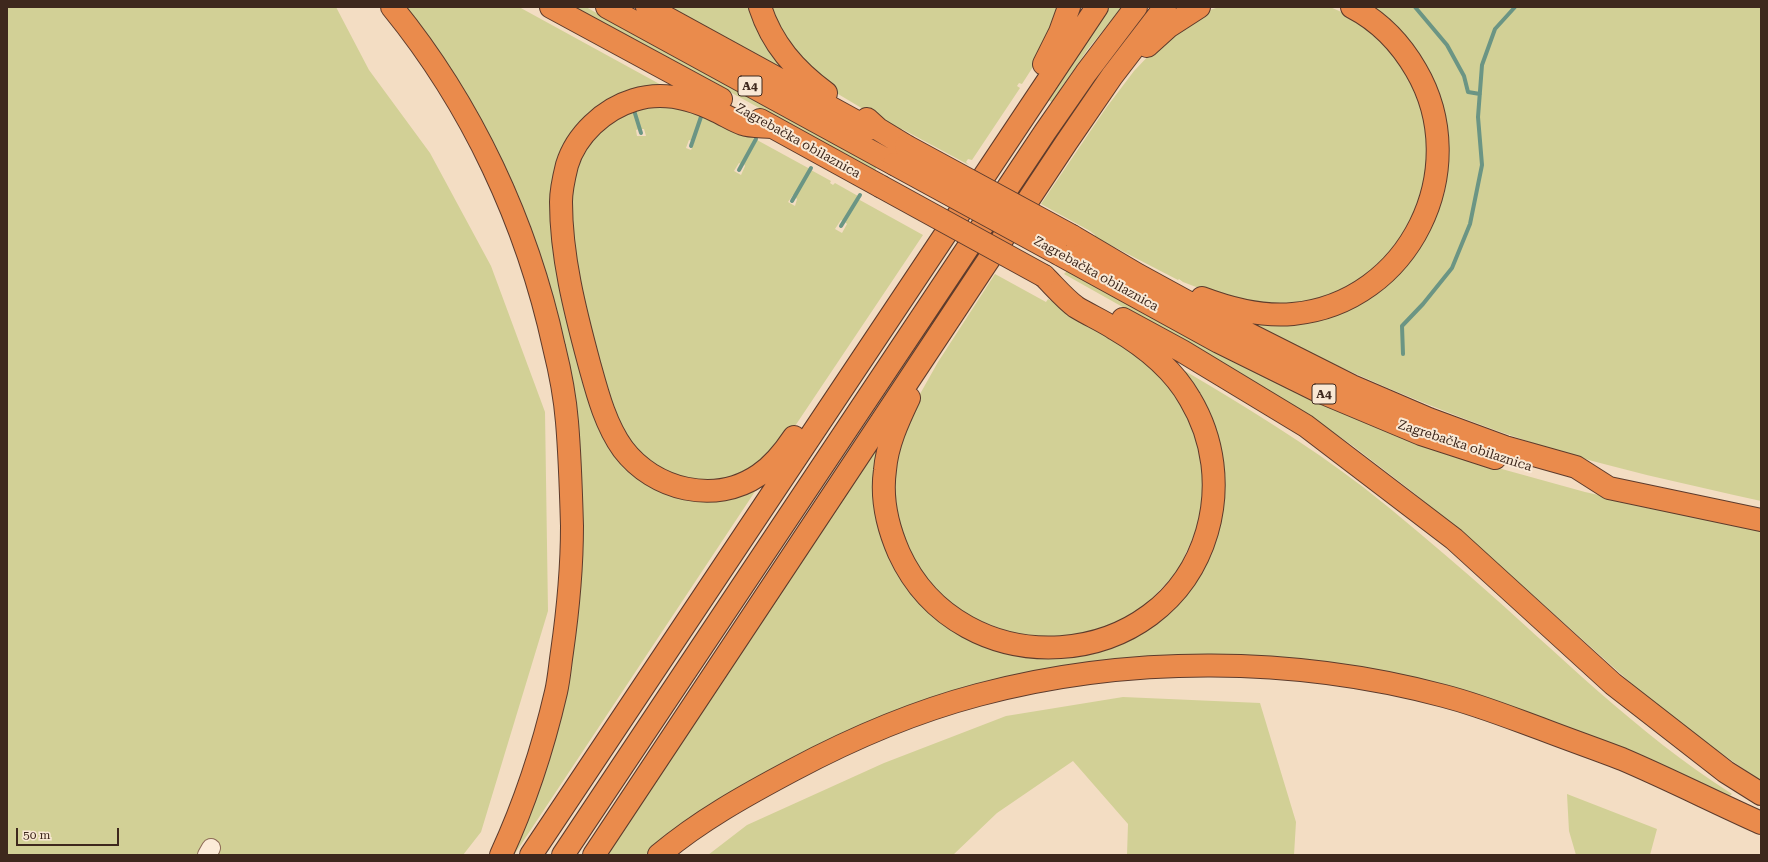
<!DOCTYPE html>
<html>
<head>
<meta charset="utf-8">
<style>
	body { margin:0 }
	#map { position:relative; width:1768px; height:862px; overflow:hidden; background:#f3ddc3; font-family:"Roboto Serif",serif }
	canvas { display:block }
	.frame { position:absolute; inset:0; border:8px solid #3e281d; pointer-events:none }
	.scale { position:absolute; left:16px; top:828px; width:103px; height:18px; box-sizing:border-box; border:2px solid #3e281d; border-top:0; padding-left:5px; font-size:12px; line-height:14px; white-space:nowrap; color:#3e281d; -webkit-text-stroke:3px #f9e8d4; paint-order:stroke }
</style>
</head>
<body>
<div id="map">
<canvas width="1768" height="862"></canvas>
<div class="frame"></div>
<div class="scale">50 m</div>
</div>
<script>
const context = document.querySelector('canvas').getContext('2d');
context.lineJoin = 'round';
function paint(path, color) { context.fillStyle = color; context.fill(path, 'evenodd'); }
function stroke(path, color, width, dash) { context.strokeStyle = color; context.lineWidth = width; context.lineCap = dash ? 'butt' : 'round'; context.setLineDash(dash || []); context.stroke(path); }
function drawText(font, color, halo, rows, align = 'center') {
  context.font = font + ' "Roboto Serif",serif'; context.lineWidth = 4; context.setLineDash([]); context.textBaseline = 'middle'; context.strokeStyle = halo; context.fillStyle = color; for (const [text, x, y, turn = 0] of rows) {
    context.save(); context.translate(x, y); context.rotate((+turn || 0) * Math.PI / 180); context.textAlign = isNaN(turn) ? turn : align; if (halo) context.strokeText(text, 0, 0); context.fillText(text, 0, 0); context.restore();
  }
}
paint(new Path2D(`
	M7 7H336L369 70 430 153 491 266 545 412 548 611 481 832 463 855H7Z
	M402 7H519L665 87 612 99 552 211 626 469 756 488V490L514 855H511L568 663 555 313Z
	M574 7H586L593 11 877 166 875 171Z
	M666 7H750L759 33 783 70Z
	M768 7H1060L1038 59 1022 84 1019 83 1017 86 1020 88 972 160 968 159 966 162 969 165 902 129 900 131 833 91 792 51Z
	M1109 7H1122L1088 49 1052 102 1048 100Z
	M1219 7H1330L1353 17 1373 32 1405 69 1423 109 1429 161 1417 210 1393 250 1359 280 1337 293 1291 305 1265 306 1217 295 1183 282 1179 279 1178 280 1095 237V235L1090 231 1041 204 1106 108 1134 71 1154 50 1207 11Z
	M1370 7H1761V501C1686 484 1609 468 1536 444 1435 411 1339 368 1244 322L1291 324 1319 321 1360 304 1397 277 1426 238 1445 192 1449 137 1437 88 1414 47 1385 17Z
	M656 104 702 112 692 141 689 140 686 148 691 150 694 143 692 142 704 113 755 139 741 164 739 163 734 171 741 175 745 166 744 164 757 140 810 169 794 196 793 195 788 202 795 206 797 199 795 197 811 170 831 181 830 183 833 185 835 183 858 196 843 221 841 220 835 229 842 233 847 224 845 222 858 199 923 235 789 435 768 460 727 480 688 481 640 457 614 416 581 295 570 216 574 172 592 137 632 108 640 129 636 130 637 136H646L644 129H641L634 109Z
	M1068 270 1491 466 1585 492 1761 531V781L1670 718 1479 547 1414 493 1353 446 1307 414 1249 378 1064 274Z
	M995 274 1046 302 1048 299 1091 323 1149 364 1172 390 1188 414 1199 441 1204 471V495L1201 519 1178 571 1140 611 1119 623 1075 637H1024L964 615 938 593 916 566 903 538 896 509 893 483 896 457 911 410 938 362Z
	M1185 371C1246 407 1307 444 1363 487 1400 516 1436 547 1472 578 1557 652 1636 733 1732 794L1728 797 1555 724 1270 660 951 695 655 847 645 855H603L878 443 913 594 929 611 954 630 975 642 1004 652 1026 657 1058 658 1107 647 1217 532 1183 373Z
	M1123 697 1260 703 1296 822 1294 855H1127L1128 824 1073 761 997 813 953 855H708L747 825 884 763 1006 716Z
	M1567 794 1657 829 1650 855H1576L1569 831Z`), '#d2d096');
stroke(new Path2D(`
	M1415 7 1447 45 1464 76 1468 92 1480 94
	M633 107 641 133
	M691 146 703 111
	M739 170 756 139
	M792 201 811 168
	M841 226 860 195
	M1403 354 1402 326 1423 304 1452 268 1470 224 1482 165 1478 117 1482 65 1495 29 1515 7`), '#6b9584', 4);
const minor = new Path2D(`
	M207 855 211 848`);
const highway = new Path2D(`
	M392 7C472 105 527 223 554 347 560 371 565 397 567 422 570 457 571 491 572 526 572 568 568 610 562 652 560 665 559 679 556 692 543 748 525 803 501 855
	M551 7 721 99
	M607 7 894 164
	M647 7 866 127 878 129
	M760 7C772 44 795 70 826 93
	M1147 46 1168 27 1199 7
	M1044 64 1060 32 1069 7
	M867 119 878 129 906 146
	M760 120 880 186
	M772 127C763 126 751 127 743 124 734 121 725 115 716 111 690 98 662 91 634 100 604 109 576 135 567 165 564 177 561 189 561 202 561 256 575 311 589 363 597 392 605 424 623 449 654 490 715 505 759 475 774 465 784 452 794 437
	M1072 236 1138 275 1213 316 1352 386 1429 419 1505 447 1576 467 1609 488 1761 520
	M1059 254 1219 342 1316 390 1421 434 1495 458
	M1202 298C1231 309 1262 317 1293 314 1410 303 1474 169 1416 70 1401 44 1379 21 1352 7
	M1123 319 1182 351 1306 426 1454 539 1613 684 1726 772 1761 794
	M909 398C898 421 887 445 885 470 881 498 888 528 899 553 961 688 1165 676 1207 532 1220 487 1214 439 1190 399 1173 369 1144 346 1115 329 1103 321 1089 315 1076 307 1065 299 1054 286 1044 276
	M531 855 1097 7
	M563 855 1045 132 1086 73 1136 7
	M594 855 1066 143 1112 76 1165 7
	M659 855C699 821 746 795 793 770 851 739 914 712 978 695 1128 655 1294 656 1444 696 1479 705 1511 718 1544 730 1570 740 1596 749 1622 759 1669 779 1714 802 1761 823`);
stroke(minor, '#8f6c58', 20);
stroke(highway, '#5d3b2c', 24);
stroke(minor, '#fcebd8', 18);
stroke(highway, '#ea8b4c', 22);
const highwayBridge = new Path2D(`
	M906 146 1072 236
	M894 164 1059 254
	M880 186 1044 276`);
stroke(highwayBridge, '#5d3b2c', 24, []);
stroke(highwayBridge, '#ea8b4c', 22);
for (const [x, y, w] of [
	[750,86,24],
	[1324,394,24]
]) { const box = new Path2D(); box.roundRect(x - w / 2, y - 10, w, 20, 3); context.fillStyle = '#f9e8d4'; context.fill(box); stroke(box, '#3e281d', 1); }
drawText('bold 12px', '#3e281d', null, [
	["A4",750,86],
	["A4",1324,394]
]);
drawText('13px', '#3e281d', '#f9e8d4', [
	["Zagrebačka obilaznica",798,141,29],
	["Zagrebačka obilaznica",1096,274,29],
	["Zagrebačka obilaznica",1465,446,18]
]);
</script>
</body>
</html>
